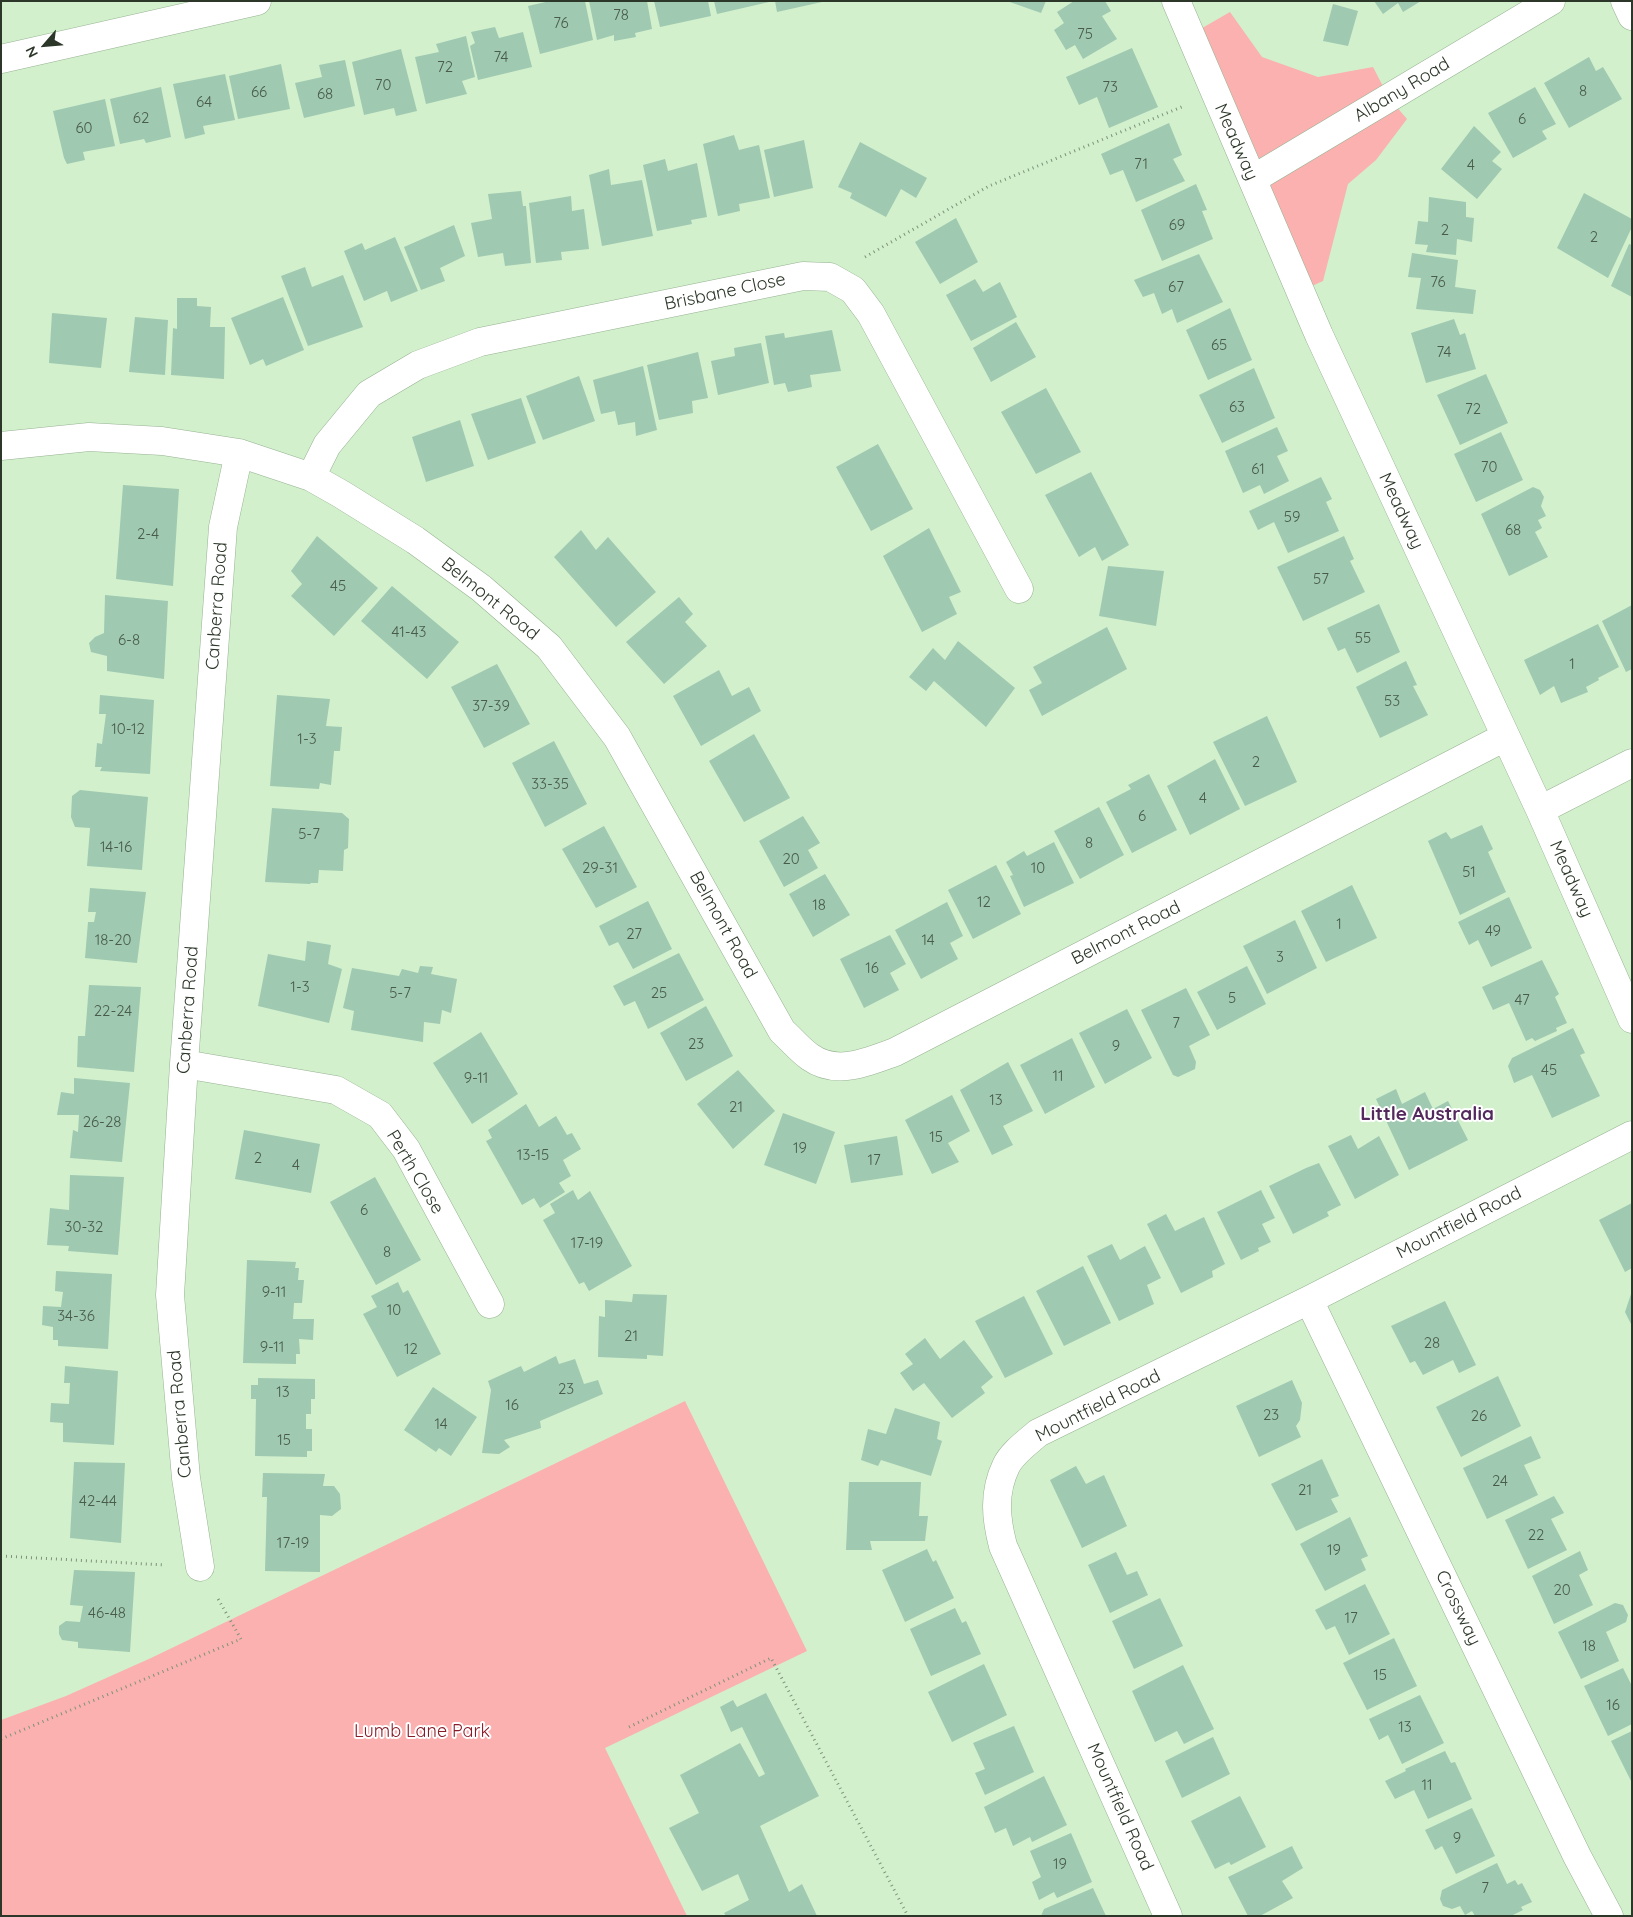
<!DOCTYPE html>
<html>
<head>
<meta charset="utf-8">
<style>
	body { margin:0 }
	#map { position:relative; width:1633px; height:1917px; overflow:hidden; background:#d2f0cc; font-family:Quicksand,sans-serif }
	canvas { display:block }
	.frame { position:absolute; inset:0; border:2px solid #2c3729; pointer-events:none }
	.north { position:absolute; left:20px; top:20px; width:50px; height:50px; -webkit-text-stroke:4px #fff; paint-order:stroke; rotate:243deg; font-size:14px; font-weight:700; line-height:20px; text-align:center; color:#2c3729 }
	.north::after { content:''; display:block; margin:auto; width:18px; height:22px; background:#2c3729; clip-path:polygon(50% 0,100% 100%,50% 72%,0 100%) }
</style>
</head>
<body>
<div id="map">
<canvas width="1633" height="1917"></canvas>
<div class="frame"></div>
<div class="north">N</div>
</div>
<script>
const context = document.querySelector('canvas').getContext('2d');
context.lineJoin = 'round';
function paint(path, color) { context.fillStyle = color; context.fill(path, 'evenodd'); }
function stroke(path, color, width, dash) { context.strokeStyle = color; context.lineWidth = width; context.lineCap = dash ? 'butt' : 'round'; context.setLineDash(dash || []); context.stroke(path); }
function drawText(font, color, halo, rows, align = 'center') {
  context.font = font + ' Quicksand,sans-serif'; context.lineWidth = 4; context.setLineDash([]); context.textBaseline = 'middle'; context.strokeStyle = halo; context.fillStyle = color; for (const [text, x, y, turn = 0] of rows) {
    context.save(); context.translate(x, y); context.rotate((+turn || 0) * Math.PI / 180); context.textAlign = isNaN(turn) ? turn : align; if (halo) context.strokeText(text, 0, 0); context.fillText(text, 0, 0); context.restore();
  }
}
paint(new Path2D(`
	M1230 12 1262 57 1318 77 1373 67 1389 98 1407 119 1376 160 1348 184 1323 281 1301 291 1190 35Z
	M685 1401 807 1651 605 1748 687 1916H1V1720L66 1696 151 1658Z`), '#fbb1b0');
paint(new Path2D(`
	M550 1H585L593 40 540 54 528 6Z
	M589 1H647L652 29 635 33 636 37 614 41V35L597 40Z
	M654 1H708L711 16 660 27Z
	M714 1H769V2L717 14Z
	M775 1H821L822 2 777 12Z
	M1007 1H1046L1041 13Z
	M1074 1H1105L1111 11 1102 16 1117 39 1083 59 1075 45 1066 50 1054 30 1064 23 1057 12Z
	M1374 1H1421L1403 12 1398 3 1383 14Z
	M1333 4 1358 11 1348 46 1323 41Z
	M495 27 499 38 523 32 532 67 478 80 470 46 475 43 471 32Z
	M466 36 475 77 462 81 467 94 426 104 415 57 439 52 436 44Z
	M1132 48 1158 107 1109 128 1097 97 1079 105 1066 77Z
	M401 49 417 111 396 116 394 108 364 115 352 62Z
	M1589 57 1596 71 1603 67 1622 99 1569 128 1544 83Z
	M345 60 355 106 304 118 295 83 322 77 319 65Z
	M281 64 290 109 238 119 229 76Z
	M225 74 235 120 203 126 205 134 185 139 173 84Z
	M161 87 171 137 146 143 144 139 120 144 110 99Z
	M1535 87 1556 124 1542 131 1547 139 1513 158 1488 113Z
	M105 99 115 146 83 152 85 160 67 164 64 158 53 111Z
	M1169 123 1182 155 1173 159 1185 181 1136 202 1123 170 1110 175 1101 154Z
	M1474 126 1501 152 1492 161 1502 169 1477 199 1441 169Z
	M734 135 739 150 759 145 770 198 739 204 740 211 718 216 703 144Z
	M804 140 813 188 774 197 764 150Z
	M860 142 927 178 916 198 901 189 886 217 850 198 852 193 838 187Z
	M665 159 668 171 697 163 707 217 691 220 692 224 657 231 643 165Z
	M609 169 611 185 642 180 653 236 602 246 589 175Z
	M1196 184 1207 210 1202 211 1213 239 1162 261 1141 210Z
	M521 191 523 206H526L531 263 505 266 503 253 478 257 471 223 492 219 488 194Z
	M1584 193 1632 219V227L1608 278 1557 248Z
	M571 196 572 211 584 209 589 249 561 252 562 260 536 263 529 203Z
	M1429 197 1466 202V217L1474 218 1472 242 1457 239 1456 255 1426 252 1428 245 1415 244 1418 221 1428 222Z
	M956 218 978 262 940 284 915 242Z
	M454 225 465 256 440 268 445 281 421 290 404 247Z
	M395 237 418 291 391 302 387 291 364 301 344 251 362 243 365 250Z
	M1629 244 1632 245V297L1611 286Z
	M1412 253 1458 260 1455 287 1476 290 1473 314 1416 309 1421 278 1408 277Z
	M1199 254 1223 302 1177 323 1172 309 1162 314 1154 293 1143 297 1134 280Z
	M305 267 312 287 343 275 363 327 308 346 281 276Z
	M975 279 983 292 1000 282 1017 317 971 341 946 295Z
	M283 297 304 350 266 366 263 359 250 365 231 318Z
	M177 298H197V306L211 307 210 327H225L224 379 171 375 173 328 177 329Z
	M1230 308 1252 360 1208 380 1186 330Z
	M52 313 107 318 101 368 49 363Z
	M135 317 168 320 165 375 129 372Z
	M1454 319 1460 335 1465 333 1476 369 1426 383 1411 333Z
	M1016 322 1036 357 991 382 973 348Z
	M832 330 841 371 810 375 812 387 788 392 785 383 774 385 765 336 784 333 785 338Z
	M761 343 769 383 718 395 711 361 735 356 734 348Z
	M698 352 708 398 692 401 693 413 659 420 647 365Z
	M643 366 657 430 636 436 635 422 618 425 615 411 601 414 593 380Z
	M1254 368 1275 418 1222 443 1199 395Z
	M1486 374 1508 423 1460 445 1437 395Z
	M579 376 595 421 543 440 526 396Z
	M1046 388 1081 452 1036 474 1001 412Z
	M521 398 536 443 488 460 471 414Z
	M460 420 474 466 426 482 412 437Z
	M1277 427 1288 451 1277 456 1289 481 1264 494 1260 485 1243 493 1225 451Z
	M1501 432 1523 480 1476 502 1454 454Z
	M878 444 913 509 871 531 836 467Z
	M1091 472 1129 545 1102 561 1095 547 1079 557 1045 495Z
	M1321 477 1332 499 1326 502 1339 531 1288 553 1274 522 1258 530 1249 511Z
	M123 485 179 489 173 586 116 579Z
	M1533 487 1540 490 1544 497 1541 506 1546 516 1538 520 1542 528 1535 532 1548 557 1509 576 1481 514Z
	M929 528 961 592 949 597 957 614 922 632 883 556Z
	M581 530 596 550 608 537 656 592 616 627 554 557Z
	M317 536 378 588 334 636 291 596 302 584 291 571Z
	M1344 536 1354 559 1350 561 1365 592 1303 621 1277 567Z
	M1108 566 1164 571 1156 626 1099 616Z
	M392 586 459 642 427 679 361 621Z
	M105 595 168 601 164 679 107 671V656L91 652 89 643 95 637 104 633Z
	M679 597 693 614 685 622 707 646 664 684 626 642Z
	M1379 604 1400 652 1357 673 1345 648 1338 651 1327 628Z
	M1632 605V669L1626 672 1602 621Z
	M1598 624 1619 667 1598 678 1599 680 1586 687 1588 692 1561 703 1554 686 1540 695 1524 660Z
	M1107 627 1127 669 1042 716 1029 690 1042 683 1033 667Z
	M958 641 1015 688 986 727 934 681 926 691 909 677 933 648 945 660Z
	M1406 661 1417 685 1413 686 1428 715 1380 738 1356 687Z
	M497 664 530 724 484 748 451 687Z
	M719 670 732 696 749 687 761 711 701 746 673 696Z
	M100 695 154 700 150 774 100 771 102 767H95L97 743 102 744 106 714H99Z
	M277 695 330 699 326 726 342 727 340 751H334L331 785 320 783 319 789 270 786Z
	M1267 716 1297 782 1245 806 1213 742Z
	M754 734 790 798 744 822 709 761Z
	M554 741 587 804 545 827 512 763Z
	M1215 759 1240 809 1190 835 1167 786Z
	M1149 774 1177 830 1132 853 1106 802 1131 789 1128 785Z
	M80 790 148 797 142 870 87 866 90 828 75 827 71 817 72 796Z
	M1099 807 1124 855 1080 879 1054 831Z
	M272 808 342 813 349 819 348 848 344 850 343 871 319 870 318 883H311L310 884 265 882Z
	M803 816 820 843 808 850 818 868 784 887 759 841Z
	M1482 825 1493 849 1488 852 1506 892 1460 915 1428 841 1446 832 1451 839Z
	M604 826 637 887 596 908 562 849Z
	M1054 842 1074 883 1024 907 1010 876 1013 875 1006 862 1024 851 1027 856Z
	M996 865 1021 914 973 939 948 890Z
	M825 874 850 915 813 937 789 894Z
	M1352 885 1377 938 1326 962 1301 911Z
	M90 888 146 892 137 963 85 958 88 922H94L96 912H88Z
	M1509 897 1532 948 1491 967 1478 940 1469 945 1458 922Z
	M648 901 672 949 633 969 618 942 609 946 599 926Z
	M947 902 963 936 950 943 958 959 921 979 895 930Z
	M1295 920 1317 968 1267 994 1243 946Z
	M890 935 906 964 890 973 899 990 864 1008 840 959Z
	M307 941 331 945 328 964 342 969 329 1023 258 1006 268 954 305 961Z
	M679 953 704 1000 648 1029 635 1001 624 1006 613 986Z
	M1542 960 1559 994 1555 997 1567 1023 1556 1028 1557 1031 1535 1041 1532 1038 1526 1041 1509 1003 1493 1010 1482 987Z
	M420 966 433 967 431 974 457 979 451 1013 442 1010 440 1024 424 1022 423 1042 351 1030 354 1011 343 1008 352 968 399 976 402 969 418 973Z
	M1247 966 1266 1004 1217 1030 1197 992Z
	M89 985 141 987 134 1072 77 1067 78 1036H85Z
	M1186 988 1210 1035 1189 1046 1196 1062 1195 1069 1178 1077 1173 1075 1141 1010Z
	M706 1006 733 1056 686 1081 660 1033Z
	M1127 1009 1152 1058 1105 1084 1079 1033Z
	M1573 1028 1585 1053 1580 1055 1600 1096 1552 1118 1532 1075 1514 1083 1508 1066 1512 1058Z
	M481 1032 518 1094 472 1124 433 1063Z
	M1072 1038 1095 1087 1045 1114 1020 1065Z
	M1008 1062 1033 1111 1003 1126 1013 1145 992 1155 960 1090Z
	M738 1070 775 1111 733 1149 697 1104Z
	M74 1078 130 1083 122 1162 70 1158 73 1130 78 1132 79 1115H57L61 1092 74 1094Z
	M1396 1089 1402 1104 1425 1092 1433 1109 1448 1101 1468 1140 1409 1170 1376 1099Z
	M952 1095 970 1131 948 1143 959 1162 932 1174 905 1120Z
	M526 1104 539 1127 556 1116 567 1135 572 1133 581 1149 563 1160 571 1176 559 1183 565 1192 540 1208 534 1198 522 1205 486 1141 492 1138 488 1130Z
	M783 1113 835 1132 816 1184 764 1165Z
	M244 1130 320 1144 311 1193 235 1179Z
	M1351 1135 1358 1149 1379 1136 1399 1175 1355 1199 1328 1146Z
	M897 1136 903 1175 851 1183 844 1145Z
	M1319 1163 1341 1205 1327 1212 1329 1216 1293 1234 1269 1186 1306 1168Z
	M70 1175 124 1177 118 1255 68 1251 69 1246 47 1245 50 1208 69 1210Z
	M375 1177 421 1260 376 1285 330 1202Z
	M573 1190 578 1200 590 1191 632 1266 589 1291 584 1282 579 1284 543 1220 555 1213 550 1204Z
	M1261 1190 1275 1218 1262 1224 1271 1242 1258 1248 1259 1251 1241 1260 1217 1212Z
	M1632 1203V1268L1625 1272 1599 1220Z
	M1166 1214 1175 1231 1204 1217 1225 1264 1212 1271 1213 1277 1181 1293 1147 1224Z
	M1112 1244 1120 1260 1145 1246 1161 1278 1147 1285 1154 1304 1119 1321 1087 1256Z
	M247 1260 296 1262 295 1268H299L298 1280H304L302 1303H294L293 1319H314L313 1340 299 1339 300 1354H296V1364L243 1363Z
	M1083 1266 1111 1323 1064 1346 1036 1291Z
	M56 1271 112 1274 108 1349 58 1346V1340H53V1327L42 1325 43 1306 61 1307 63 1292 55 1291Z
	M398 1282 403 1293 408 1290 441 1354 397 1377 363 1314 377 1307 371 1296Z
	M633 1294 667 1295 663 1356 647 1355V1359L598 1357 599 1316 605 1317V1300L632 1302Z
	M1631 1294H1632V1326L1625 1312Z
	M1024 1296 1053 1354 1005 1378 975 1321Z
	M1445 1301 1476 1365 1459 1373 1453 1360 1423 1375 1415 1361 1410 1363 1391 1326Z
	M925 1338 940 1359 964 1340 993 1377 981 1387 985 1393 952 1418 924 1383 913 1391 900 1373 913 1364 905 1354Z
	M556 1356 559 1364 575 1359 584 1384 598 1380 603 1394 540 1421 541 1428 504 1440 510 1447 499 1454 482 1453 491 1390 488 1381 521 1366 524 1372Z
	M65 1366 118 1371 114 1445 63 1442V1423L50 1422 51 1403 69 1404 70 1383H64Z
	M1498 1376 1521 1426 1461 1457 1436 1407Z
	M258 1378 315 1379V1399H311V1414H306V1429H312V1451H307V1457L255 1456 256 1399H251V1385H258Z
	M1292 1380 1302 1403 1300 1420 1296 1426 1301 1437 1259 1457 1236 1406Z
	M433 1387 477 1417 451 1456 439 1448 436 1452 404 1430Z
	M895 1408 940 1422 937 1439 942 1441 931 1476 881 1460 878 1466 861 1460 868 1429 886 1434Z
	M1531 1436 1541 1458 1524 1465 1538 1495 1487 1519 1463 1468Z
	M1322 1459 1339 1496 1331 1499 1338 1512 1296 1531 1271 1484Z
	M74 1462 125 1463 121 1543 70 1538Z
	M1076 1466 1086 1484 1104 1475 1127 1526 1082 1548 1050 1480Z
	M263 1473 325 1474 323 1486H334L340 1494 341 1509 332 1516 320 1515V1572L265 1571 267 1497H262Z
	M849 1482H921L919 1516H928L925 1541H870L872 1550H846Z
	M1554 1496 1564 1513 1551 1519 1567 1550 1528 1569 1505 1520Z
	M1350 1517 1368 1556 1361 1559 1366 1570 1325 1591 1300 1544Z
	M927 1549 933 1562 936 1560 954 1598 905 1622 882 1570Z
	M1580 1551 1588 1570 1579 1575 1593 1605 1554 1624 1532 1576Z
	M1116 1552 1127 1575 1137 1571 1148 1595 1110 1613 1088 1565Z
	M74 1570 135 1572 130 1652 78 1648V1642L62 1640 59 1634V1626L66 1621 80 1622 83 1606 70 1605Z
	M1365 1584 1390 1634 1349 1655 1335 1626 1326 1630 1315 1610Z
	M1160 1598 1183 1646 1134 1669 1112 1621Z
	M1615 1603 1623 1605 1628 1615 1626 1622 1606 1632 1619 1661 1581 1679 1558 1632Z
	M955 1608 962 1623 966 1621 981 1654 931 1676 910 1629Z
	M1394 1638 1417 1686 1367 1710 1343 1663Z
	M984 1664 1007 1715 952 1742 928 1692Z
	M1183 1665 1214 1729 1184 1744 1177 1731 1155 1742 1132 1691Z
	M1623 1668 1632 1686V1724L1608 1736 1584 1686Z
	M766 1693 819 1796 760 1826 789 1892 802 1884 817 1916H726L724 1913 749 1900 738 1874 702 1891 669 1828 699 1813 680 1775 740 1743 759 1777 765 1774 742 1727 731 1732 720 1707 733 1700 737 1707Z
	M1420 1695 1444 1743 1402 1764 1388 1735 1379 1740 1369 1719Z
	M1014 1726 1034 1772 985 1795 975 1773 985 1769 973 1743Z
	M1632 1731V1783L1611 1741Z
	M1213 1737 1230 1774 1182 1798 1165 1761Z
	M1445 1751 1451 1763 1455 1762 1472 1799 1428 1819 1414 1790 1395 1799 1385 1781 1406 1771 1405 1769Z
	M1044 1776 1067 1825 1032 1842 1030 1837 1013 1846 1006 1828 995 1833 984 1807Z
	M1240 1796 1266 1847 1231 1865 1229 1862 1215 1869 1191 1821Z
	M1472 1808 1495 1856 1456 1874 1442 1846 1435 1850 1425 1830Z
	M1071 1833 1092 1882 1057 1898 1054 1892 1039 1900 1032 1882 1041 1877 1030 1851Z
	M1292 1846 1303 1868 1282 1881 1293 1898 1260 1916H1248L1228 1877Z
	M1497 1863 1507 1884 1515 1880 1518 1885 1522 1883 1532 1902 1521 1907 1523 1910 1511 1916H1475L1472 1911 1465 1915 1460 1906 1452 1909 1443 1906 1440 1899 1442 1890Z
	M1093 1888 1106 1916H1041L1044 1909Z`), '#9fc9b1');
const minor = new Path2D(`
	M1176 1 1319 335 1540 810 1632 1019
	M1625 1 1632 16
	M1 59 257 1
	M1253 179 1551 1
	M1 446 89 437 162 441 239 453 311 477 341 494 415 540 481 588 549 647 617 737 782 1031C791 1039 800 1050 810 1057 837 1076 867 1062 895 1052L1505 737
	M311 477 327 445 369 394 418 365 480 342 803 276 830 277 853 290 871 314 1019 589
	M1540 810 1632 763
	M184 1064 336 1090 380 1115 406 1149 490 1304
	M1309 1300 1577 1856 1609 1916
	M200 1567 186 1478 170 1295 184 1064 223 527 239 453
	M1168 1916 1003 1546C996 1519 993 1493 1006 1466 1012 1453 1028 1442 1038 1433L1309 1300 1632 1135`);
stroke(minor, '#96b291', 29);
stroke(new Path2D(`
	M865 257 989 186 1184 106
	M1 1556 165 1565
	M629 1727 771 1658 908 1916
	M1 1739 241 1639 217 1597`), '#7d9279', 3, [1, 4]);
stroke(minor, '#fff', 28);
drawText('15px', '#495c4b', null, [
	["78",621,15],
	["76",561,23],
	["75",1085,34],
	["74",501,57],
	["72",445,67],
	["70",383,85],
	["73",1110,87],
	["8",1583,91],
	["66",259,92],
	["68",325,94],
	["64",204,102],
	["62",141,118],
	["6",1522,119],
	["60",84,128],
	["71",1141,164],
	["4",1471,165],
	["69",1177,225],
	["2",1445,230],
	["2",1594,237],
	["76",1438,282],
	["67",1176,287],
	["65",1219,345],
	["74",1444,352],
	["63",1237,407],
	["72",1473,409],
	["70",1489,467],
	["61",1258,469],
	["59",1292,517],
	["68",1513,530],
	["2-4",148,534],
	["57",1321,579],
	["45",338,586],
	["41-43",409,632],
	["55",1363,638],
	["6-8",129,640],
	["1",1572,664],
	["53",1392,701],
	["37-39",491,706],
	["10-12",128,729],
	["1-3",307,739],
	["2",1256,762],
	["33-35",550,784],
	["4",1203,798],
	["6",1142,816],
	["5-7",309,834],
	["8",1089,843],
	["14-16",116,847],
	["20",791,859],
	["29-31",600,868],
	["10",1038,868],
	["51",1469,872],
	["12",984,902],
	["18",819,905],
	["1",1339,924],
	["49",1493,931],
	["27",634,934],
	["18-20",113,940],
	["14",928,940],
	["3",1280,957],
	["16",872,968],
	["1-3",300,987],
	["5-7",400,993],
	["25",659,993],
	["5",1232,998],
	["47",1522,1000],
	["22-24",113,1011],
	["7",1176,1023],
	["23",696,1044],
	["9",1116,1046],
	["45",1549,1070],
	["11",1058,1076],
	["9-11",476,1078],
	["13",996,1100],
	["21",736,1107],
	["26-28",102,1122],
	["15",936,1137],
	["19",800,1148],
	["13-15",533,1155],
	["2",258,1158],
	["17",874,1160],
	["4",296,1165],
	["6",364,1210],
	["30-32",84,1227],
	["17-19",587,1243],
	["8",387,1252],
	["9-11",274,1292],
	["10",394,1310],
	["34-36",76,1316],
	["21",631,1336],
	["28",1432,1343],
	["9-11",272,1347],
	["12",411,1349],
	["23",566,1389],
	["13",283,1392],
	["16",512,1405],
	["23",1271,1415],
	["26",1479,1416],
	["14",441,1424],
	["15",284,1440],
	["24",1500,1481],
	["21",1305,1490],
	["42-44",98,1501],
	["22",1536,1535],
	["17-19",293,1543],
	["19",1334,1550],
	["20",1562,1590],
	["46-48",107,1613],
	["17",1351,1618],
	["18",1589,1646],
	["15",1380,1675],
	["16",1613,1705],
	["13",1405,1727],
	["11",1427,1785],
	["9",1457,1838],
	["19",1060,1864],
	["7",1485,1888]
]);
drawText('18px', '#2c3729', '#fff', [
	["Albany Road",1402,90,-31],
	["Meadway",1236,142,66],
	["Brisbane Close",725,292,-12],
	["Meadway",1401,511,65],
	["Belmont Road",490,599,39],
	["Canberra Road",217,606,-86],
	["Meadway",1571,879,66],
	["Belmont Road",723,925,61],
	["Belmont Road",1126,933,-27],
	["Canberra Road",188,1010,-86],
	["Perth Close",415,1172,59],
	["Mountfield Road",1459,1223,-27],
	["Mountfield Road",1098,1406,-27],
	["Canberra Road",180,1414,-95],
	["Crossway",1458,1608,64],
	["Mountfield Road",1120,1807,66]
]);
drawText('18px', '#871c28', '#fff', [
	["Lumb Lane Park",422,1732]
]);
drawText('bold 19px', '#54295d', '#fff', [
	["Little Australia",1427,1114]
]);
</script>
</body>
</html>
